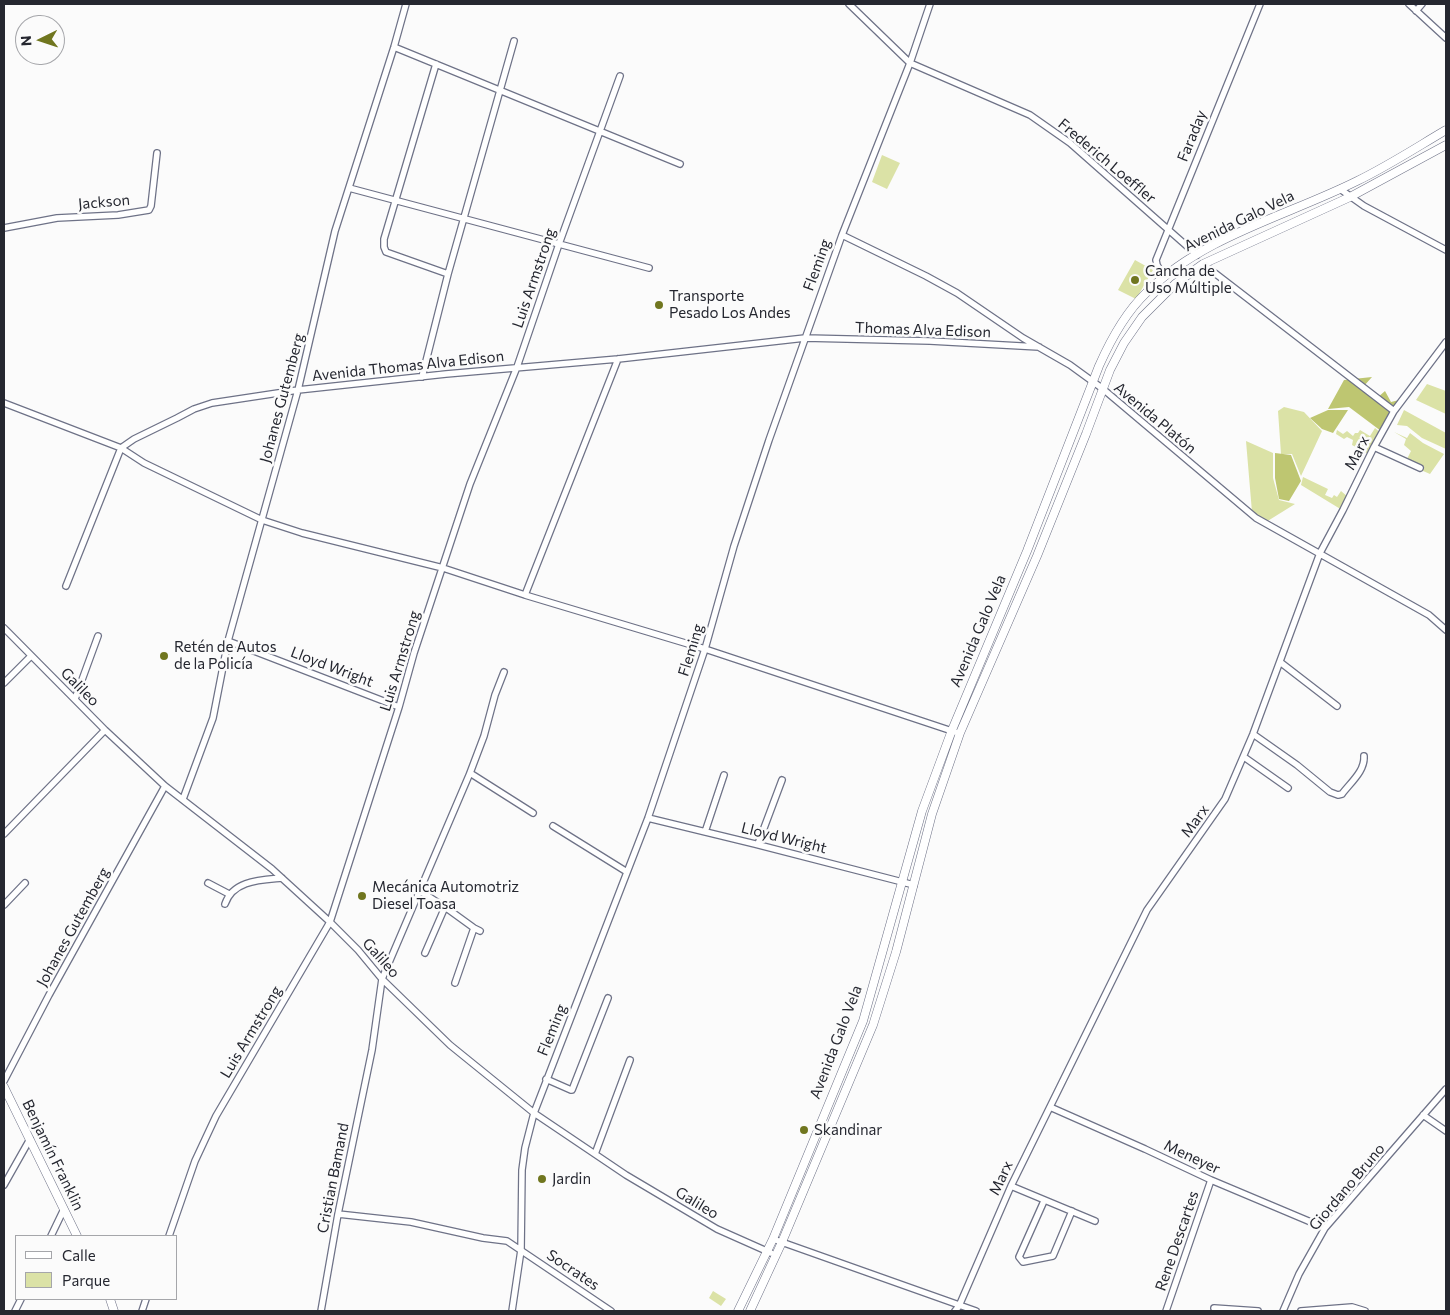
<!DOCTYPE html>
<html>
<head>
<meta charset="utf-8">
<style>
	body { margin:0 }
	#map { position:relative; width:1450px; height:1315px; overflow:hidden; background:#fbfbfb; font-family:Commissioner,sans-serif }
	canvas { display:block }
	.frame { position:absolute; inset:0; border:5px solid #252730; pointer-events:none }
	.legend { position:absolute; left:15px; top:1235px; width:162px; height:65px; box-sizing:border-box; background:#fbfbfb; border:1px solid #a5a6aa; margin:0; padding:6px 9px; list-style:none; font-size:15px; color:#252730 }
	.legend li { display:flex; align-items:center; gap:10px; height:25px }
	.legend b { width:25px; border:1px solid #a5a6aa }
	.north { position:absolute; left:15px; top:15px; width:50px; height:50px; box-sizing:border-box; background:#fbfbfb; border:1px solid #a5a6aa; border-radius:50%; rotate:266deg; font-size:14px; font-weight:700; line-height:20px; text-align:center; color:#252730 }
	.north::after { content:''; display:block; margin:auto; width:18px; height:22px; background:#70761f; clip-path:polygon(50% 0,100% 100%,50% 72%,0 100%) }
</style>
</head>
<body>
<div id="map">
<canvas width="1450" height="1315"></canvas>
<div class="frame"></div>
<ul class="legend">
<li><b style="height:6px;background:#fff"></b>Calle</li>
<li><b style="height:14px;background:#dbe2a6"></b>Parque</li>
</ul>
<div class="north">N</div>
</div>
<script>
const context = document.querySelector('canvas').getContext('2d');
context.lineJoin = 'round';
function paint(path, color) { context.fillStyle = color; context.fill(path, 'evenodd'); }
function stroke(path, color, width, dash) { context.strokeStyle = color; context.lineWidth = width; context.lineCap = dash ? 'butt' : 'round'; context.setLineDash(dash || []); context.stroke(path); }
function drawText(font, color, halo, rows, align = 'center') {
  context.font = font + ' Commissioner,sans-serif'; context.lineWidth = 5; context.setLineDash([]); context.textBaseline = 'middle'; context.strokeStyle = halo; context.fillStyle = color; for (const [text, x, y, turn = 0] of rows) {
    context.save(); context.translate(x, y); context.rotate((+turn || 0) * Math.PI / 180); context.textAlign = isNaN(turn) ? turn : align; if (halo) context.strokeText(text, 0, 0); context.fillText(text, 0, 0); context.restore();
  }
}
paint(new Path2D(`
	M882 155 900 163 887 189 872 182Z
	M1135 260 1153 270 1136 299 1118 290Z
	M1427 384 1446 391V414L1416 400Z
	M1284 407 1304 412 1322 431 1301 476 1292 454H1281L1278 411Z
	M1404 410 1446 433V449L1422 438 1407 426 1397 425Z
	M1375 428 1382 434 1370 455 1352 445 1353 440 1347 437 1344 439 1336 434 1337 430 1343 434 1347 431 1353 436 1355 433H1358L1360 430 1370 436Z
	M1394 432 1407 438 1410 433 1423 443 1444 454 1430 474 1398 460 1400 456 1407 459 1411 451 1404 445 1406 439Z
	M1246 441 1273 453V478L1279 500 1295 504 1266 522 1252 512Z
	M1303 477 1328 489 1325 495 1332 498 1334 495 1337 497 1341 491 1348 497 1342 510 1301 485Z
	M713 1291 726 1299 721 1306 709 1298Z`), '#dbe2a6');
paint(new Path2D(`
	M1372 377 1363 387 1377 398 1385 391 1391 402 1403 399 1381 431 1349 407 1328 409 1344 380Z
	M1328 410H1348L1333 433 1322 429 1310 418Z
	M1275 453 1291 455 1301 481 1289 501 1279 499 1275 478Z`), '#bec671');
const street = new Path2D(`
	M849 4 910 63 1030 115 1070 143 1197 255
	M1409 4 1446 38
	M1416 11 1422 4
	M394 47 680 164
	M436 64 384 239V247L386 252 448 274
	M349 188 649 268
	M1340 189 1364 206 1446 250
	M4 228 57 218 118 215 149 210 151 206 157 153
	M842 235 926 276 957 293 1023 338 1070 365 1103 389 1256 518 1429 615 1446 630
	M1203 264 1394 411
	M1164 277 1157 265 1156 260 1260 4
	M422 377 448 274 514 41
	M4 403 121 448 134 439 177 418 194 409 212 403 298 390 446 374 618 359 805 338 930 341 1039 347
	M1374 447 1420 468
	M66 586 121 448 144 463 262 520 302 533 443 568 525 595 705 649 955 732
	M525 595 618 359
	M4 628 105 730 165 786 272 869 330 922 358 950 382 979 450 1045 534 1113 626 1175 717 1229 771 1253
	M228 641 399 707
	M1280 662 1337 706
	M4 683 31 656
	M75 699 98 636
	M1253 734 1297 765 1330 792 1338 795 1342 794C1351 782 1365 771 1364 756
	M1244 757 1288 788
	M470 773 533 813
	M183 799 213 718 228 641 298 390 335 231 394 47 406 4
	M648 818 755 844 914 885
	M553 826 627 872
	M705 832 724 775
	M4 834 105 730
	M758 844 782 780
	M208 883 229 894
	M420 891 445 907 474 928 480 931
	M225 904C233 880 261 880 282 878
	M4 905 25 883
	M425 953 445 907
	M455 983 474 928
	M546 1079 571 1090H572L608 998
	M4 1081 49 995 165 786
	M1050 1107 1145 1149 1211 1180 1325 1228
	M1423 1115 1446 1131
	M595 1154 630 1060
	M4 1185 30 1139
	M1011 1186 1095 1221
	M1044 1201 1019 1257 1023 1262 1053 1256 1072 1211
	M338 1214 411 1222 483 1238 507 1241 611 1311
	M51 1236 64 1209
	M169 1236 195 1161 216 1116 330 922 399 707 414 653 470 484 517 367 559 244 620 76
	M773 1239 976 1311
	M1214 1308 1258 1311
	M15 1311 21 1299
	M142 1311 146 1299
	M321 1311 338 1214 372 1050 382 979 470 773 484 736 495 695 504 672
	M512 1311 521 1250 522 1170 525 1148 534 1113 648 818 705 649 734 546 769 440 842 235 910 63 930 4
	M955 1311 959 1306 1011 1186 1147 910 1225 799 1253 734 1320 553 1343 510 1374 447 1394 411 1446 342
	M1166 1311 1211 1180
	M1283 1311 1299 1274 1325 1228 1446 1089
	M1301 1311 1352 1307 1365 1311`);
const secondary = new Path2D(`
	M4 1087 77 1236
	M110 1299 114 1311
	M738 1311 773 1239 863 1021 922 811 952 730 1027 551 1099 366C1111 339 1125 313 1146 293 1203 236 1287 216 1357 181 1388 166 1417 147 1446 130
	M750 1311 782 1242 873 1025 896 952 932 814 960 733 1037 556 1086 434 1110 370 1124 343 1142 317 1175 284 1203 264 1350 197 1446 145`);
stroke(street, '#6e7287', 8);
stroke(secondary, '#6e7287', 9);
stroke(street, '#fff', 5.5);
stroke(secondary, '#fff', 8);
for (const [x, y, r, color] of [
	[1135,280,5,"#70761f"],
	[659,305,5,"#70761f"],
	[164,656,5,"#70761f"],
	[362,896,5,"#70761f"],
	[804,1130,5,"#70761f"],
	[542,1179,5,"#70761f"]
]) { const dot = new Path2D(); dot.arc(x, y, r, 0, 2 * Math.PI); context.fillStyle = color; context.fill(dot); stroke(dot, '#fbfbfb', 2); }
drawText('15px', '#252730', '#fbfbfb', [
	["Faraday",1192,136,-68],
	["Frederich Loeffler",1107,161,40],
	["Jackson",104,202,-5],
	["Avenida Galo Vela",1239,221,-26],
	["Fleming",817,265,-70],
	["Luis Armstrong",534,278,-71],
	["Thomas Alva Edison",923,330,2],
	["Avenida Thomas Alva Edison",408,366,-6],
	["Johanes Gutemberg",282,398,-75],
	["Avenida Platón",1155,418,40],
	["Marx",1357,453,-63],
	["Avenida Galo Vela",978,631,-67],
	["Fleming",691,650,-73],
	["Luis Armstrong",400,661,-73],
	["Lloyd Wright",332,667,21],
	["Galileo",80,687,45],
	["Marx",1195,821,-54],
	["Lloyd Wright",784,838,14],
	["Johanes Gutemberg",73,927,-61],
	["Galileo",381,958,48],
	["Fleming",552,1030,-68],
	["Luis Armstrong",251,1032,-59],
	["Avenida Galo Vela",836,1042,-69],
	["Benjamín Franklin",53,1155,64],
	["Meneyer",1192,1157,25],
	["Cristian Bamand",333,1178,-79],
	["Marx",1001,1178,-65],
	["Giordano Bruno",1347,1187,-50],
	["Galileo",697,1203,31],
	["Rene Descartes",1177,1241,-71],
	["Socrates",573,1270,34]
]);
drawText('15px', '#252730', '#fbfbfb', [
	["Cancha de",1145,271],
	["Uso Múltiple",1145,288],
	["Transporte",669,296],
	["Pesado Los Andes",669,313],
	["Retén de Autos",174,647],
	["de la Policía",174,664],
	["Mecánica Automotriz",372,887],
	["Diesel Toasa",372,904],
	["Skandinar",814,1130],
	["Jardin",552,1179]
], 'left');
</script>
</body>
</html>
